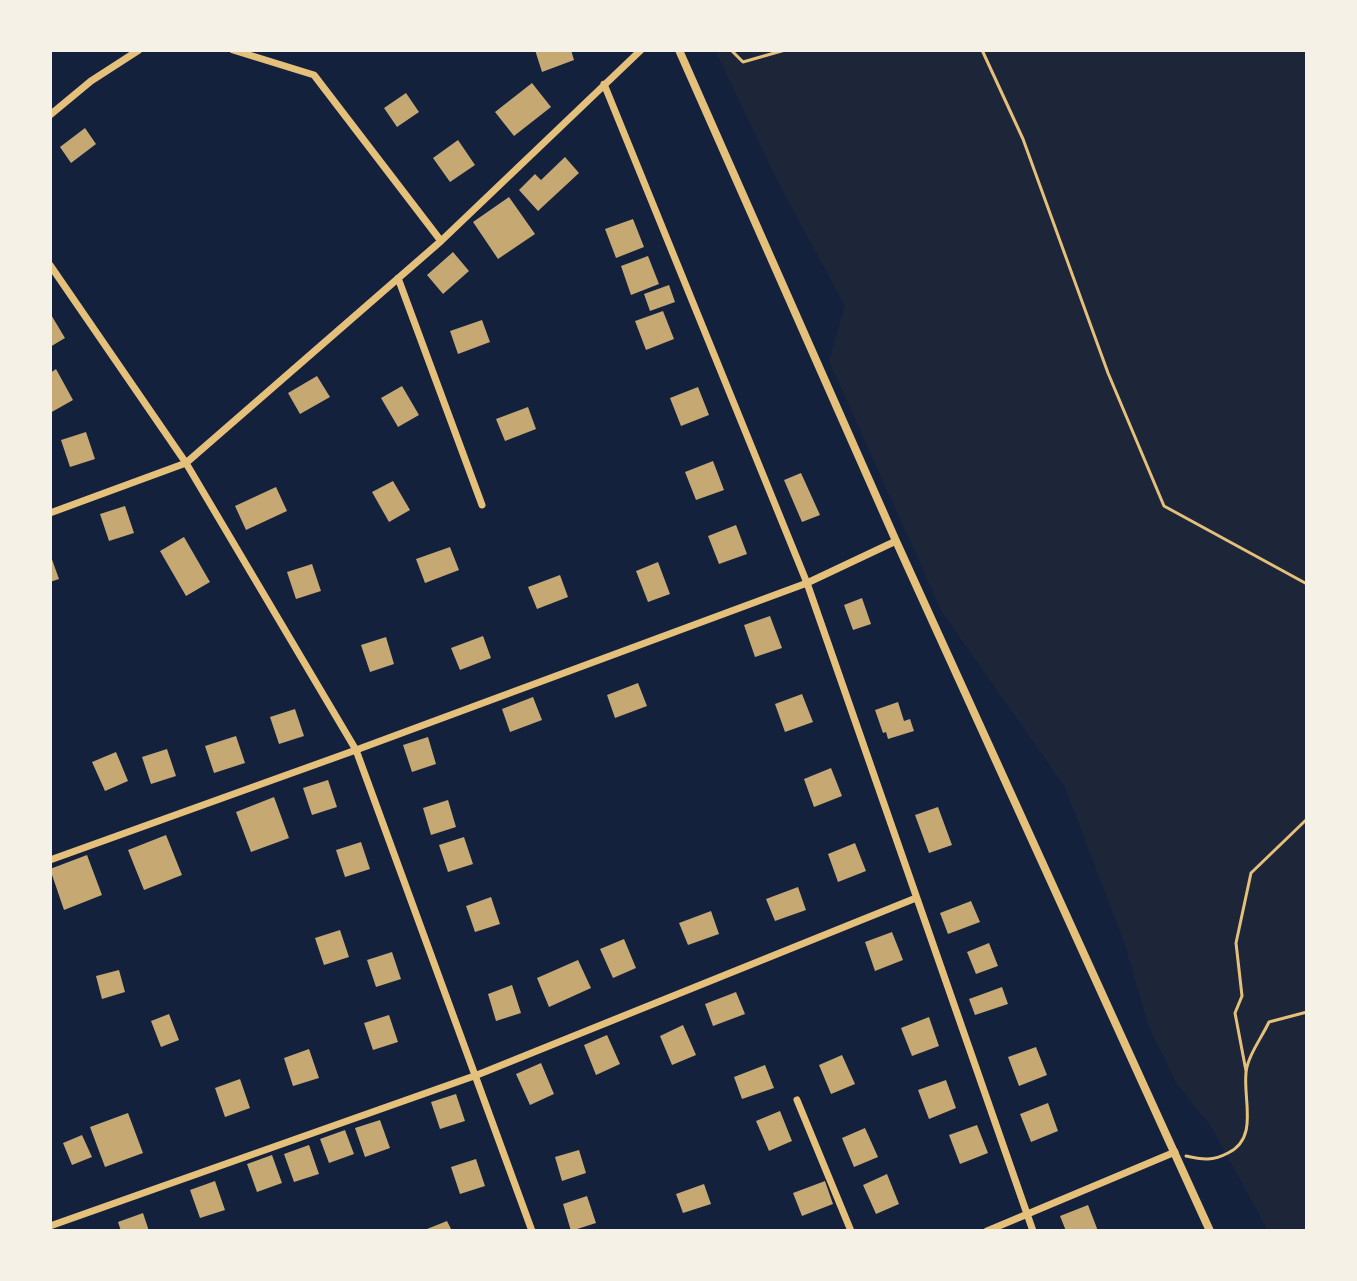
<!DOCTYPE html>
<html>
<head>
<meta charset="utf-8">
<style>
	body { margin:0 }
	#map { position:relative; width:1357px; height:1281px; overflow:hidden; background:#14213d; font-family:Montserrat,sans-serif }
	canvas { display:block }
	.frame { position:absolute; inset:0; border:52px solid #f6f1e7; pointer-events:none }
</style>
</head>
<body>
<div id="map">
<canvas width="1357" height="1281"></canvas>
<div class="frame"></div>
</div>
<script>
const context = document.querySelector('canvas').getContext('2d');
context.lineJoin = 'round';
function paint(path, color) { context.fillStyle = color; context.fill(path, 'evenodd'); }
function stroke(path, color, width, dash) { context.strokeStyle = color; context.lineWidth = width; context.lineCap = dash ? 'butt' : 'round'; context.setLineDash(dash || []); context.stroke(path); }
paint(new Path2D(`
	M715 50H1307V1231H1268L1212 1128 1176 1083 1149 1027 1124 942 1065 787 942 612 829 361 845 306 779 184Z`), '#1d2539');
paint(new Path2D(`
	M535 50H571L574 60 542 72Z
	M532 83 551 107 514 136 495 112Z
	M406 93 419 112 397 127 384 108Z
	M85 128 96 144 71 163 60 147Z
	M458 140 475 165 450 182 433 158Z
	M565 157 579 173 538 211 519 190 535 174 541 180Z
	M509 197 535 234 498 259 473 222Z
	M633 219 644 247 616 258 605 229Z
	M453 252 469 271 443 294 427 275Z
	M648 256 659 284 631 295 621 266Z
	M669 285 675 302 650 311 644 294Z
	M663 311 674 339 646 350 635 321Z
	M50 313 65 338 50 347Z
	M482 320 490 342 458 354 450 331Z
	M56 369 73 400 50 413V373Z
	M317 376 330 397 300 414 288 393Z
	M402 386 419 415 398 427 381 398Z
	M698 387 709 415 681 426 670 398Z
	M528 407 536 429 505 441 496 419Z
	M86 432 95 459 70 467 61 440Z
	M713 461 724 490 696 500 685 472Z
	M801 473 820 515 802 522 784 480Z
	M393 481 410 510 389 522 372 492Z
	M276 487 287 511 246 530 235 506Z
	M125 506 134 533 109 541 100 514Z
	M736 525 747 554 719 564 708 536Z
	M184 537 210 582 186 596 160 551Z
	M450 547 459 570 425 583 416 559Z
	M50 554 59 579 50 582Z
	M658 562 670 594 648 602 636 571Z
	M312 564 321 591 296 599 287 572Z
	M560 575 568 597 537 609 528 587Z
	M862 598 871 624 853 630 844 605Z
	M770 616 782 648 755 657 744 625Z
	M483 636 491 658 460 670 451 648Z
	M386 637 394 664 370 672 361 645Z
	M638 683 647 706 615 718 607 695Z
	M802 694 813 722 785 732 775 704Z
	M533 697 542 720 510 732 502 709Z
	M898 702 904 721 910 719 914 731 888 739 886 732 883 733 875 710Z
	M295 709 304 736 279 744 270 717Z
	M236 736 245 763 214 773 205 746Z
	M428 737 436 764 412 772 403 745Z
	M167 749 176 776 151 784 142 757Z
	M116 752 128 781 105 791 92 762Z
	M831 768 842 796 814 807 804 779Z
	M328 780 337 807 312 815 303 788Z
	M274 797 289 838 251 852 236 812Z
	M448 800 456 827 431 835 423 808Z
	M938 807 952 845 929 853 915 815Z
	M166 835 182 875 144 890 128 850Z
	M464 837 473 864 448 872 439 845Z
	M361 842 370 869 345 877 336 850Z
	M855 843 866 871 838 882 828 854Z
	M87 855 102 895 64 910 50 869Z
	M798 887 806 910 775 921 766 899Z
	M491 897 500 924 475 932 466 906Z
	M971 901 980 922 948 934 940 913Z
	M711 911 719 934 688 945 679 923Z
	M340 930 349 957 324 965 315 938Z
	M892 932 903 960 875 971 865 942Z
	M624 939 636 968 613 978 600 949Z
	M989 943 998 966 976 974 967 952Z
	M392 952 401 979 376 987 367 960Z
	M578 960 591 988 549 1007 537 978Z
	M119 970 125 992 102 999 96 976Z
	M512 985 521 1013 496 1021 488 994Z
	M1002 987 1008 1004 975 1015 969 999Z
	M736 992 745 1014 713 1026 705 1004Z
	M169 1014 179 1040 161 1047 151 1021Z
	M389 1015 398 1042 373 1050 364 1023Z
	M929 1017 939 1046 912 1056 901 1028Z
	M683 1025 696 1055 672 1065 660 1036Z
	M607 1035 620 1064 596 1075 584 1045Z
	M1036 1047 1047 1075 1019 1086 1008 1057Z
	M309 1049 319 1078 293 1086 284 1058Z
	M842 1055 855 1084 831 1094 819 1065Z
	M541 1063 554 1094 530 1105 516 1074Z
	M765 1065 774 1088 742 1099 734 1077Z
	M240 1079 250 1108 225 1117 215 1088Z
	M946 1080 956 1108 929 1119 918 1090Z
	M456 1094 465 1121 440 1129 431 1102Z
	M1048 1103 1058 1131 1031 1142 1020 1114Z
	M780 1111 792 1141 769 1151 756 1121Z
	M128 1113 143 1153 105 1167 90 1127Z
	M380 1120 390 1148 365 1157 355 1128Z
	M977 1125 988 1153 960 1164 949 1135Z
	M865 1128 878 1157 854 1167 842 1138Z
	M345 1130 354 1154 329 1163 320 1139Z
	M82 1135 92 1157 72 1165 63 1143Z
	M309 1145 319 1174 294 1182 284 1154Z
	M579 1150 586 1173 562 1181 555 1157Z
	M272 1155 282 1183 257 1192 247 1164Z
	M476 1159 485 1186 460 1194 451 1167Z
	M887 1174 899 1204 876 1214 863 1185Z
	M215 1181 225 1210 200 1218 190 1190Z
	M825 1181 833 1204 802 1216 793 1193Z
	M704 1184 711 1204 683 1213 676 1194Z
	M587 1196 596 1223 571 1231 563 1204Z
	M1088 1205 1098 1231H1066L1060 1216Z
	M143 1213 149 1231H121L118 1222Z
	M447 1221 452 1231H422Z`), '#c6a872');
stroke(new Path2D(`
	M731 50 743 62 785 50
	M982 50 1023 139 1108 373 1164 506 1307 584
	M1246 1071 1235 1013 1242 996 1236 943 1251 873 1307 819
	M1186 1156C1203 1160 1213 1161 1228 1153 1259 1138 1243 1100 1246 1073 1247 1057 1262 1037 1269 1022L1307 1012`), '#e5c07b', 3);
stroke(new Path2D(`
	M233 50 314 75 441 241
	M604 84 807 583 1033 1231
	M50 115 91 81 139 50
	M50 265 186 463 356 750 532 1231
	M398 278 482 505
	M50 513 186 463 441 241 641 50
	M50 860 356 750 807 583 896 541
	M797 1100 851 1231
	M50 1226 477 1075 916 898
	M987 1231 1175 1152`), '#e5c07b', 7);
stroke(new Path2D(`
	M679 50 896 541 1210 1231`), '#e5c07b', 8);
</script>
</body>
</html>
